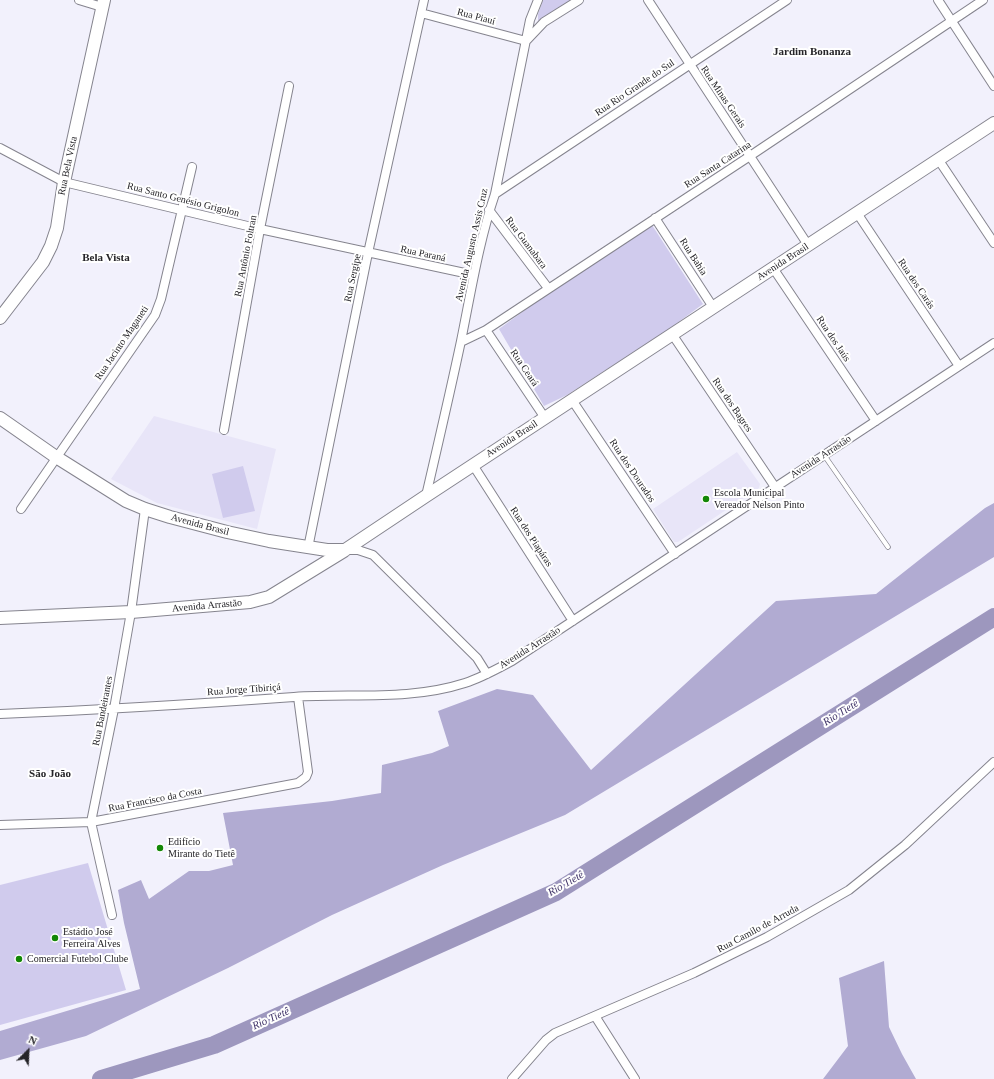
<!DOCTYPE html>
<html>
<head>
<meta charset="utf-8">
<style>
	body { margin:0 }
	#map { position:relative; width:994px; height:1079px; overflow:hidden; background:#f2f1fc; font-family:Georgia,serif }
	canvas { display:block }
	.north { position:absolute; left:8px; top:1031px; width:40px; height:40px; -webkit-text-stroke:3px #fff; paint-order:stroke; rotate:24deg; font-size:11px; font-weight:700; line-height:16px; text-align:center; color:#252428 }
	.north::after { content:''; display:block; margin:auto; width:14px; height:18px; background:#252428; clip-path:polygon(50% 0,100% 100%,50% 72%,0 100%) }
</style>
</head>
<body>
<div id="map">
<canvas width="994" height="1079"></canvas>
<div class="north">N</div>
</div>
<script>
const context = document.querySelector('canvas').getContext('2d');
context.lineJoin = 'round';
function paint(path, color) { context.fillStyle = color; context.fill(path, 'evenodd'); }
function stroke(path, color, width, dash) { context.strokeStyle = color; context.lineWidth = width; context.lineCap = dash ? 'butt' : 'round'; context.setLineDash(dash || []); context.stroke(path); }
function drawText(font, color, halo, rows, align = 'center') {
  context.font = font + ' Georgia,serif'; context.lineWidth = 4; context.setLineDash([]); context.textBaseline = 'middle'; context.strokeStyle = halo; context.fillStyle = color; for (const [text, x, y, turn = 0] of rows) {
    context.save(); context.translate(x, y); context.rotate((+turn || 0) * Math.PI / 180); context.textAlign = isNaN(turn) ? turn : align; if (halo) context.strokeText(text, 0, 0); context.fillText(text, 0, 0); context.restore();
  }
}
paint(new Path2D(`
	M154 416 276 449 257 529 157 503 111 479Z
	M737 452 760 484 759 488 678 542H674L653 509Z`), '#e8e5f8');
paint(new Path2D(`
	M543 0H573L538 21V14Z
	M652 225 703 304 669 329 567 395 544 406 499 329 551 291Z
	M243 466 255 511 223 518 212 474Z
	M88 863 126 990 0 1025V885Z`), '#d0cbed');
paint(new Path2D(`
	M994 503V557L565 815 443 865 332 915 228 968 86 1036 0 1060V1031L140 989 124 923 118 890 141 880 149 899 189 871H209L233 865 223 813 332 801 381 793 382 765 432 753 449 746 438 711 497 689 533 695 591 770 776 601 876 594 985 508Z
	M884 961 889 1027 902 1054 916 1079H823L848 1046 839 978Z`), '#b1abd2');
stroke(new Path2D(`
	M101 1079 214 1045 556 892 994 617`), '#9d97be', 18);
const lane = new Path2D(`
	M824 455 888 547`);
const street = new Path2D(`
	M79 0 102 7
	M648 0 808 245
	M938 0 994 86
	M421 13 526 41 544 22 579 0
	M0 148 64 182 260 229 474 275
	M938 159 994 243
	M495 194 787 0
	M489 210 548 288
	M857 213 959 366
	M655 218 713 307
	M773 268 876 421
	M486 330 545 418
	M672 334 775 487
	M461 342 486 330 750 156 983 0
	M572 400 675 554
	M224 430 260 229 289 86
	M473 465 573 621
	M426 496C438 444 450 393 461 341 471 292 479 241 495 194L530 20 538 0
	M21 509 155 315 161 299 192 167
	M308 548 368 253 424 0
	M346 550H358L373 555 477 658 487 674
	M0 714C98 710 196 704 294 697 351 693 409 701 465 683 481 678 497 669 512 661L994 343
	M0 825 91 822 298 783 306 777 308 772 298 697
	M112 915 91 822 114 709 131 612 145 509
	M595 1016 635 1079
	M512 1079 546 1040 555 1033 694 973 767 937 849 890 905 845 994 762`);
const secondary = new Path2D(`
	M0 318 43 262 51 246 57 228 64 182 104 0
	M0 418 56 457 126 501 145 509 170 517 227 532 269 541 327 550H345L426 496 994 123
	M0 618 131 612 250 602 269 597 344 551`);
stroke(lane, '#85848e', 5.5);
stroke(street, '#85848e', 10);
stroke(secondary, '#85848e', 14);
stroke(lane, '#fff', 4);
stroke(street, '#fff', 8);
stroke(secondary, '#fff', 12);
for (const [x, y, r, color] of [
	[706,499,4,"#138706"],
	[160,848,4,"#138706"],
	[55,938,4,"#138706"],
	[19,959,4,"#138706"]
]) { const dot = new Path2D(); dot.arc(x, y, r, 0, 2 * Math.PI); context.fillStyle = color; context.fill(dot); stroke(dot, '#fff', 1.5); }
drawText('10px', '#252428', '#fff', [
	["Rua Piauí",476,17,15],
	["Rua Rio Grande do Sul",635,88,-34],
	["Rua Minas Gerais",723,97,56],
	["Rua Santa Catarina",718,165,-33],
	["Rua Bela Vista",68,166,-78],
	["Rua Santo Genésio Grigolon",183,200,14],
	["Rua Guanabara",526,243,53],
	["Avenida Augusto Assis Cruz",472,245,-77],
	["Rua Paraná",423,254,12],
	["Rua Antônio Foltran",246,256,-79],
	["Rua Bahia",693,257,57],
	["Avenida Brasil",783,262,-33],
	["Rua Sergipe",353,278,-78],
	["Rua dos Carás",916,284,56],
	["Rua dos Jaús",833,339,56],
	["Rua Jacinto Maganeti",122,343,-56],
	["Rua Ceará",524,368,56],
	["Rua dos Bagres",732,405,56],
	["Avenida Brasil",512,439,-33],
	["Avenida Arrastão",821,457,-33],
	["Rua dos Dourados",632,471,56],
	["Avenida Brasil",200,525,15],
	["Rua dos Piapáras",531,537,57],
	["Avenida Arrastão",207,606,-5],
	["Avenida Arrastão",530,648,-32],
	["Rua Jorge Tibiriçá",244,690,-4],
	["Rua Bandeirantes",103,711,-79],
	["Rua Francisco da Costa",155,800,-11],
	["Rua Camilo de Arruda",758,929,-28]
]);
drawText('10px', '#252428', '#fff', [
	["Escola Municipal",714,493],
	["Vereador Nelson Pinto",714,505],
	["Edifício",168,842],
	["Mirante do Tietê",168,854],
	["Estádio José",63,932],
	["Ferreira Alves",63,944],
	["Comercial Futebol Clube",27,959]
], 'left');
drawText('bold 11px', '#252428', '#fff', [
	["Jardim Bonanza",812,52],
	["Bela Vista",106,258],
	["São João",50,774]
]);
drawText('italic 11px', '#413569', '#fff', [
	["Rio Tietê",841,713,-32],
	["Rio Tietê",566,884,-30],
	["Rio Tietê",271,1019,-24]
]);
</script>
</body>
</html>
